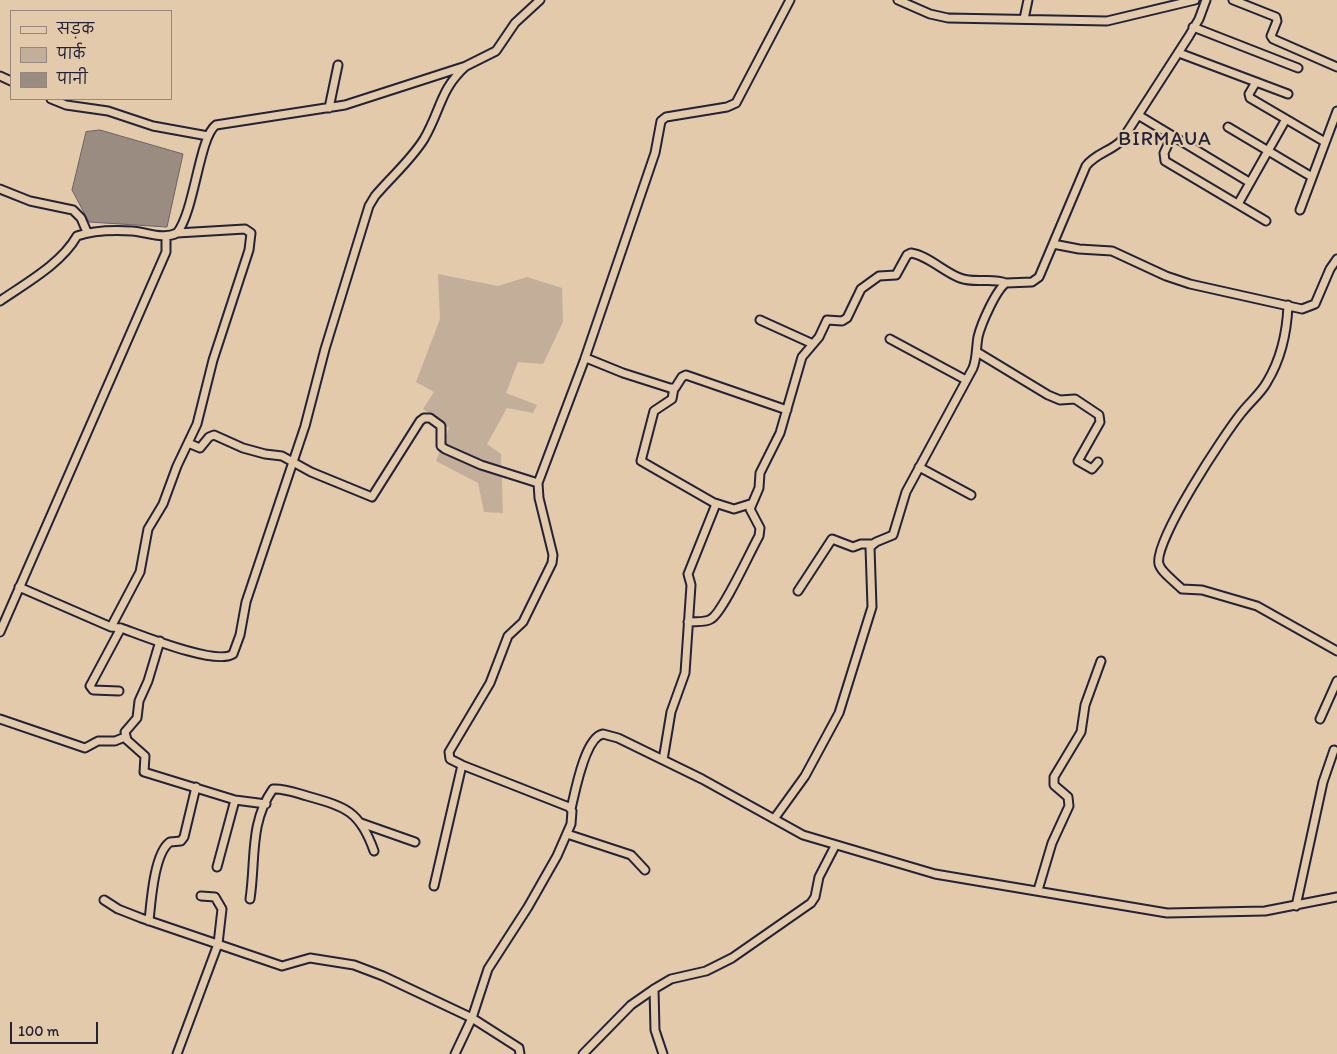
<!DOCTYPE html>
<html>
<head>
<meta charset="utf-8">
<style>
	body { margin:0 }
	#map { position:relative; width:1337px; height:1054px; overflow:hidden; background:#e2caab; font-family:Itim,"Playpen Sans Deva",sans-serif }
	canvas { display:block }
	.legend { position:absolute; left:10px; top:10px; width:162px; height:90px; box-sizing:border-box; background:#e2caab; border:1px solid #95877e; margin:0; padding:6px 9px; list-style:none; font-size:15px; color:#22223b }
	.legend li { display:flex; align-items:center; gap:10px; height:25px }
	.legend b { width:25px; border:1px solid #95877e }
	.scale { position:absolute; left:10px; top:1022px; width:88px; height:22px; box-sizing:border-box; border:2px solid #22223b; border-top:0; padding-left:6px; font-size:15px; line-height:18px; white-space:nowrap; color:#22223b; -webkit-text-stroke:4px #e2caab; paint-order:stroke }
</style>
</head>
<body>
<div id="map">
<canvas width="1337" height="1054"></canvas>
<ul class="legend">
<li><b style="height:6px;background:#e2caab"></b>सड़क</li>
<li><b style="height:14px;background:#c3af99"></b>पार्क</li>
<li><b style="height:14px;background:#9b8c82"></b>पानी</li>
</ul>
<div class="scale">100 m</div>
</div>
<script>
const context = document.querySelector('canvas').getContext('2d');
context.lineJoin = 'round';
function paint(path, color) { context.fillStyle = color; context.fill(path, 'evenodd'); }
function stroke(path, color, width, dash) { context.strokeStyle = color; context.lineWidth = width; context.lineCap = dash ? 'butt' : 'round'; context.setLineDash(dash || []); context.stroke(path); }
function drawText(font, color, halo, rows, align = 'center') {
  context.font = font + ' Itim,sans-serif'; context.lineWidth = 4.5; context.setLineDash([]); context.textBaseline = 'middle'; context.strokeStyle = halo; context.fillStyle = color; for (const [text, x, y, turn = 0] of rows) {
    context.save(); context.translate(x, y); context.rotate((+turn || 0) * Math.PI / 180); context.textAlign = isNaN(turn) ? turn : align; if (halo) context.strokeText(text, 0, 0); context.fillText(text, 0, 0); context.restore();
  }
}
paint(new Path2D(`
	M438 274 498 286 527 277 562 288 563 322 543 364 518 362 506 393 537 405 533 413 507 408 487 444 501 454 503 513 484 512 478 483 436 461 449 428 423 409 434 392 416 382 440 319Z`), '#c3af99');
const water = new Path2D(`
	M100 130 183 154 167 227 89 222 72 190 86 132Z`);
paint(water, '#9b8c82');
stroke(water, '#6b6266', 1);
const minor = new Path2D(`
	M898 0 930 14 948 18 1107 21 1195 0
	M1233 0 1276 17 1277 21 1271 36 1273 39 1337 67
	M1024 19 1028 0
	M1193 27 1298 68
	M1179 53 1288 94
	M0 76 11 81
	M1256 82 1249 94 1250 98 1325 142
	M51 99 66 105 108 111 153 126 208 136
	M329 108 338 65
	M1138 115 1249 182
	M1228 127 1312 177
	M1172 136 1164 153 1165 161 1266 221
	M0 189 30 201 73 210 81 218 87 232
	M1238 204 1286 119
	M1300 210 1337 111
	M1053 244 1079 249 1112 251 1166 276 1190 284 1302 309 1315 304 1330 269 1337 259
	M0 301C26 283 61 264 77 236 94 230 114 230 132 231 147 232 163 240 177 233 195 210 199 137 216 125L345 105 466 66 496 51 515 23 540 0
	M1288 305C1287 331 1281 359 1267 382 1261 393 1251 401 1243 411 1226 431 1153 542 1159 564 1161 572 1175 582 1182 589L1202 590 1257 606 1337 651
	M760 320 813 344
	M890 339 966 380
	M977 352 1048 395 1060 400 1075 399 1099 415 1100 422 1078 461 1092 469 1098 462
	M586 358 623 373 670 388H675L682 377 686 375 787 410
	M188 443 200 448 209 437 214 435 243 448 265 454 282 456 311 472 372 497 420 421 424 418H430L441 426V446L445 449 481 465 538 483
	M919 467 971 495
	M715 503 734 509 750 504
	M19 587 111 627 121 628C141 635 216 666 233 654L240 635 246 602 305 426 325 349 369 206 375 196C391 177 411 160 424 139 441 110 440 89 466 66
	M798 591 832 539 853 547 861 544H872
	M688 622C695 621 705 623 711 619 723 612 750 552 759 536L760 528 750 509 759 488 760 473 780 433 802 357 819 337 827 320 842 321 847 318 861 289 879 276 896 275 907 255 911 253C927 255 944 272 960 278 976 284 991 277 1006 283
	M111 627 140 572 148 529 163 504 177 466 197 424 213 360 249 250 251 233 245 229 177 233
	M0 632 166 252V237
	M160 641 148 681 139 701 137 718 125 732 127 740 145 756 144 772 235 800 266 804
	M119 691 93 690 90 686 121 628
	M0 719 85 748 98 741H115L125 737
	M1320 719 1337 681
	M663 760 671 712 685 673 691 585 688 574 716 504 641 461 654 411 672 399 674 388
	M571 809C575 792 585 737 603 734L618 738 702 779 803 835 935 874 1167 913 1265 911 1337 897
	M774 819 805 776 839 713 872 607 870 547 876 542 893 535 906 492 973 368C977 358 976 348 978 337 981 324 996 290 1006 283L1032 282 1039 277 1086 166C1096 153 1112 151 1122 140L1189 36 1199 19 1206 0
	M361 823 415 842
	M567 834 631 855 645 870
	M217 867 235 800
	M434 886 462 765
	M1038 890 1052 843 1069 806 1068 797 1054 785V777L1081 732 1085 705 1101 661
	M250 899C256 860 249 823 273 789 284 788 296 793 307 796 346 807 360 811 374 851
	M104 900 118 909 141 918 282 966 310 958 354 965 383 976 472 1018 519 1048 520 1054
	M1296 906 1323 782 1334 750
	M149 921C151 902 154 853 170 842L181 841 184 837 196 787
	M654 989 655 1030 663 1054
	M177 1054 218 944 222 909 215 897 201 896
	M455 1054 472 1018 488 969 528 907 557 856 571 824 572 811 569 807 462 765 450 759 449 752 490 683 508 636 523 622 552 563 553 555 539 498 538 483 584 361 655 153 661 121 666 117 727 107 736 103 790 0
	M583 1054 631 1005 654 989 671 979 706 971 732 958 811 903 815 897 819 877 835 846`);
stroke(minor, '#22223b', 11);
stroke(minor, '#e2caab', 7);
context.letterSpacing = '1px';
drawText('20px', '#22223b', '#e2caab', [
	["BIRMAUA",1165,140]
]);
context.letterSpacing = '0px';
</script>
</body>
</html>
